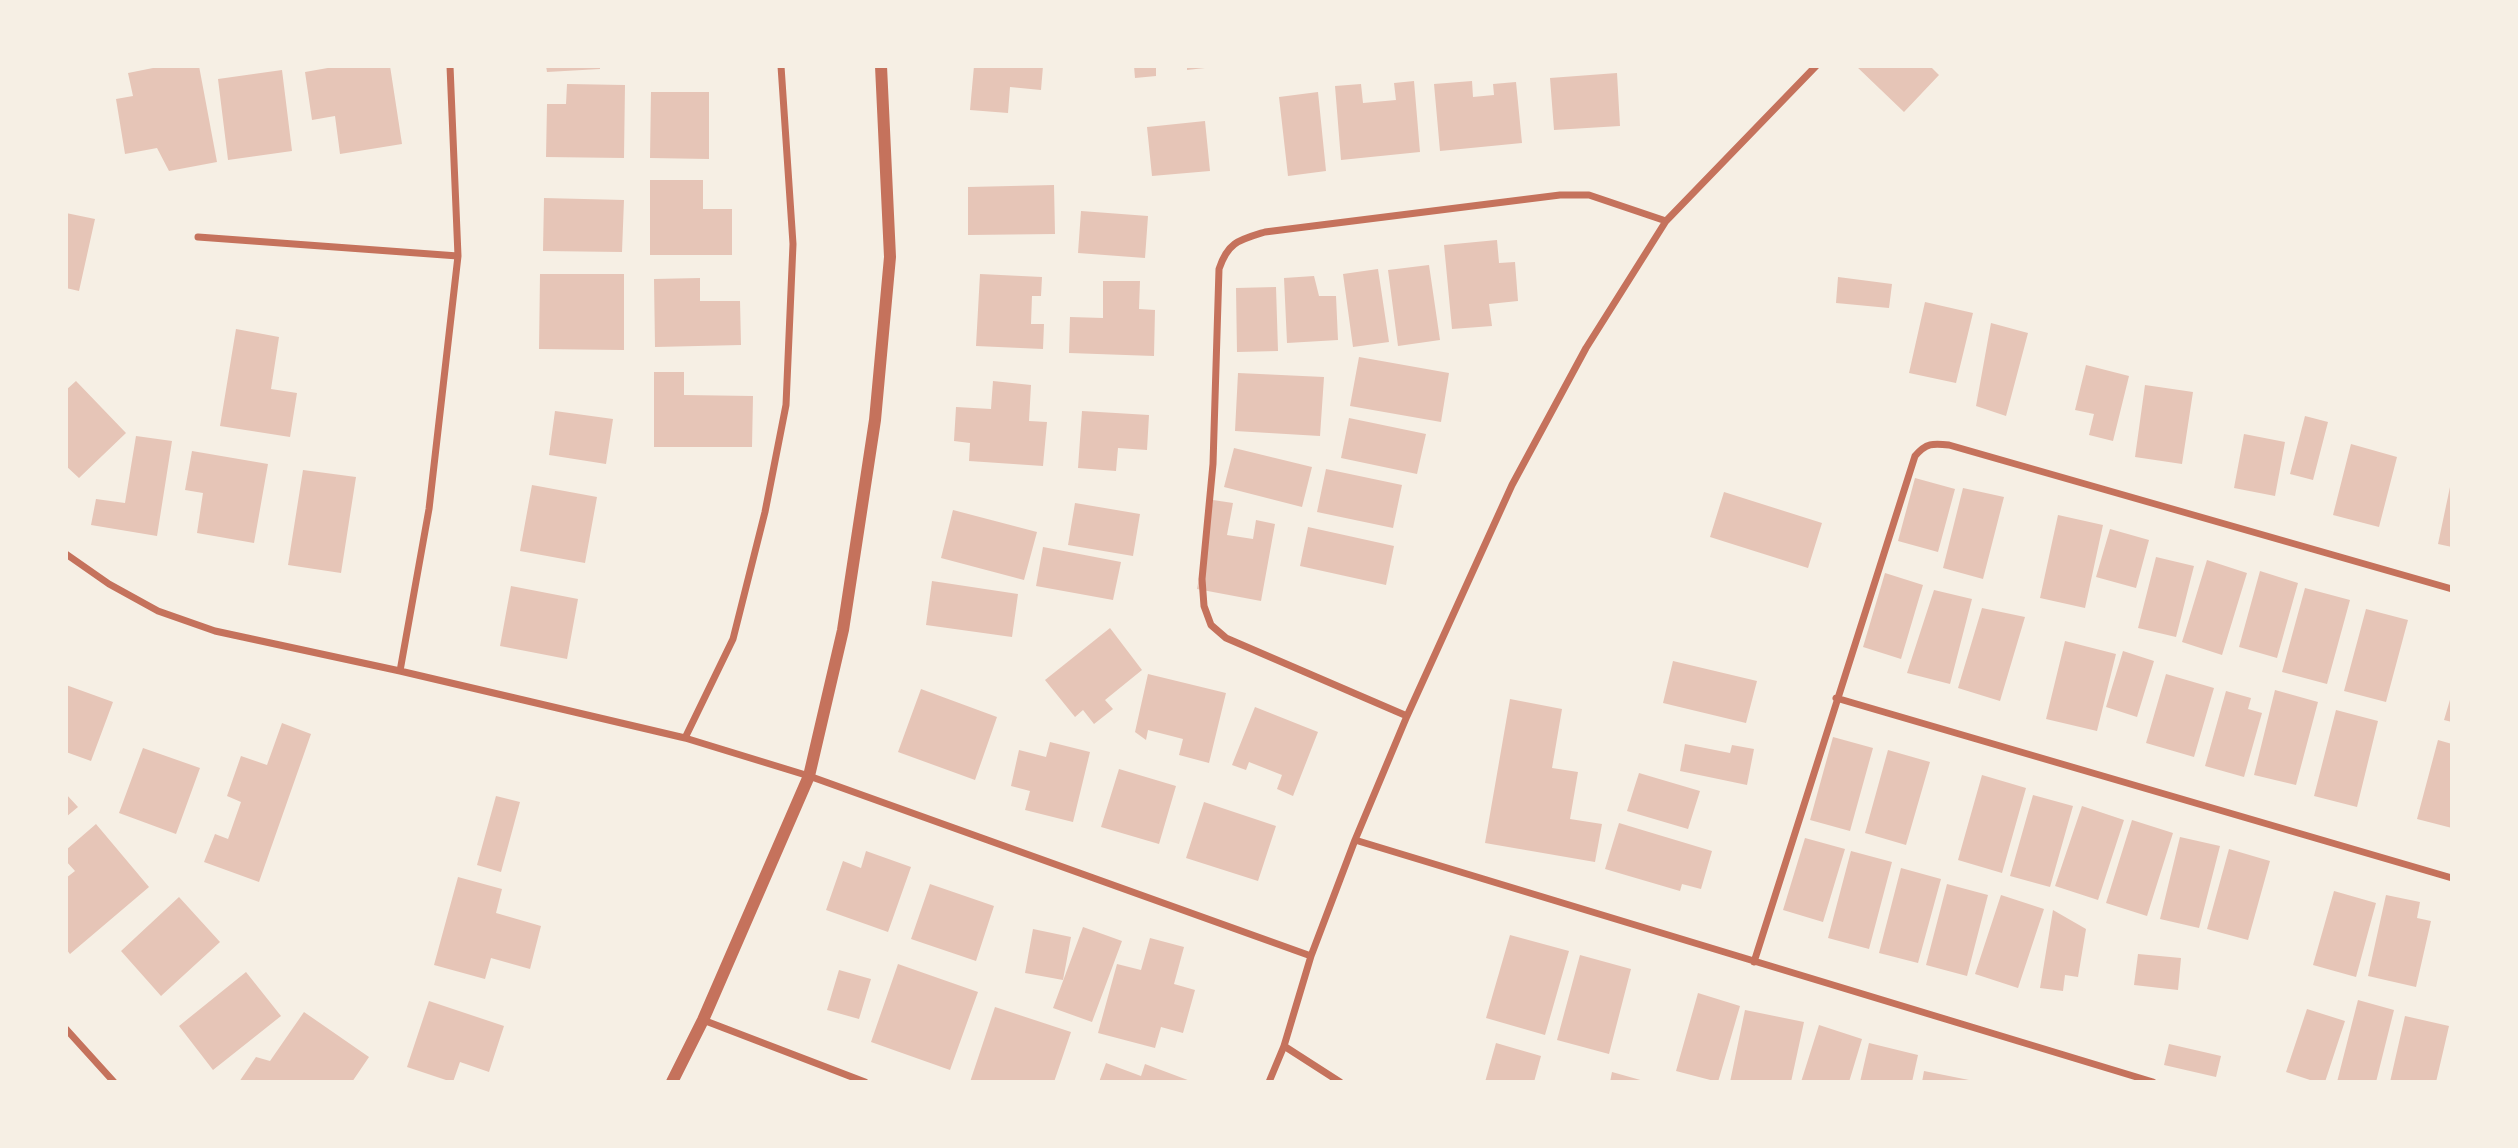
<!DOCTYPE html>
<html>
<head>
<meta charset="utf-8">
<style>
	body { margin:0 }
	#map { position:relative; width:2518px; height:1148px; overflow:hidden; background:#f6efe4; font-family:Helvetica,sans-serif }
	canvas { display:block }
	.frame { position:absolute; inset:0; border:68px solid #f6efe4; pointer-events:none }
</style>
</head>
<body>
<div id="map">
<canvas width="2518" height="1148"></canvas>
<div class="frame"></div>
</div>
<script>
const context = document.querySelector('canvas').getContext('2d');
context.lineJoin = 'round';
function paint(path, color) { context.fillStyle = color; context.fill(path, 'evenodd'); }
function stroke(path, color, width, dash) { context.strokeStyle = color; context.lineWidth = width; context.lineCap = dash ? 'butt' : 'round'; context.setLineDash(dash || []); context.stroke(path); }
paint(new Path2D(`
	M163 66H199L217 162 169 171 157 148 125 154 116 99 133 96 128 73Z
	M339 66H390L402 144 340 154 335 116 312 120 305 72Z
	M546 66H600V69L547 72Z
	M974 66H1043L1041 90 1010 87 1008 113 970 110Z
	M1134 66H1156V76L1135 78Z
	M1187 66H1205V68L1187 70Z
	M1856 66H1930L1939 75 1904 112Z
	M282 70 292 151 228 160 218 79Z
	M1617 73 1620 126 1554 130 1550 78Z
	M1414 81 1420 152 1341 160 1335 86 1361 84 1363 103 1396 100 1394 83Z
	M1472 81 1473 97 1494 95 1493 84 1516 82 1522 143 1440 151 1434 84Z
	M567 84 625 85 624 158 546 157 547 104H566Z
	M651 92H709V159L650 158Z
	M1318 92 1326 171 1288 176 1279 97Z
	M1205 121 1210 171 1152 176 1147 127Z
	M650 180H703V209H732V255H650Z
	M1054 185 1055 234 968 235V187Z
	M544 198 624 200 622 252 543 251Z
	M1081 211 1148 216 1145 258 1078 253Z
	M66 213 95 219 79 291 66 288Z
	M1497 240 1499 263 1515 262 1518 301 1489 304 1492 326 1452 329 1444 245Z
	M1429 265 1440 340 1398 346 1388 270Z
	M1378 269 1389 342 1353 347 1343 274Z
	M540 274H624V350L539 349Z
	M980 274 1042 277 1041 296H1032L1031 324H1044L1043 349 976 346Z
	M1314 276 1319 296H1336L1338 340 1287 343 1284 278Z
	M1838 277 1892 284 1889 308 1836 303Z
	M700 278V301H740L741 345 655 347 654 279Z
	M1103 281H1140L1139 309 1155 310 1154 356 1069 353 1070 317 1103 318Z
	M1276 287 1278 351 1237 352 1236 288Z
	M1925 302 1973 313 1956 383 1909 373Z
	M1991 323 2028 333 2006 416 1976 406Z
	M236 329 279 337 271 389 297 393 290 437 220 426Z
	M1359 357 1449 373 1441 422 1350 406Z
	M2086 365 2129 376 2113 441 2089 435 2094 414 2075 410Z
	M654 372H684V395L753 396 752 447H654Z
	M1238 373 1324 377 1320 436 1235 431Z
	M76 381 126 433 79 478 66 466V390Z
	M993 381 1031 385 1029 421 1047 422 1043 466 969 461 970 443 954 441 956 407 991 409Z
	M2145 385 2193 392 2182 464 2135 457Z
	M555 411 613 419 606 464 549 455Z
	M1082 411 1149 415 1147 450 1118 448 1116 471 1078 468Z
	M2305 416 2328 422 2313 480 2290 474Z
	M1349 418 1426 434 1417 474 1341 458Z
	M2244 434 2285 442 2275 496 2234 488Z
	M136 436 172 441 157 536 91 525 96 499 125 503Z
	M2351 444 2397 457 2379 527 2333 515Z
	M1234 448 1312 467 1302 507 1224 487Z
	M192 451 268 464 254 543 197 533 203 493 185 490Z
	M1326 469 1402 485 1393 528 1317 512Z
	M303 470 356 477 341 573 288 565Z
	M1915 478 1955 489 1938 552 1898 541Z
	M532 485 597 497 585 563 520 551Z
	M2450 487H2452V547L2438 544Z
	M1963 488 2004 497 1983 579 1943 568Z
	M1724 492 1822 523 1808 568 1710 537Z
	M1213 500 1233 503 1227 535 1253 539 1256 520 1275 524 1261 601 1197 589Z
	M1075 503 1140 514 1133 556 1068 545Z
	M953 510 1037 532 1024 580 941 558Z
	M2058 515 2103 525 2085 608 2040 598Z
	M1308 527 1394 546 1386 585 1300 566Z
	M2110 529 2149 540 2136 588 2096 577Z
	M1043 547 1121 562 1113 600 1036 586Z
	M2156 557 2194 566 2176 637 2138 628Z
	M2207 560 2247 573 2222 655 2182 642Z
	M2260 571 2298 583 2277 658 2239 647Z
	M1885 573 1923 585 1901 659 1863 647Z
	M932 581 1018 594 1012 637 926 625Z
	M511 586 578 599 567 659 500 646Z
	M2305 588 2350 600 2327 684 2282 672Z
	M1934 590 1972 599 1950 684 1907 673Z
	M1982 608 2025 617 2000 701 1958 688Z
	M2366 609 2408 620 2386 702 2344 691Z
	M1110 628 1142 670 1105 700 1113 709 1094 724 1083 710 1075 717 1045 680Z
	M2065 641 2116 654 2097 731 2046 719Z
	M2123 651 2154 661 2137 717 2106 707Z
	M1673 661 1757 681 1746 723 1663 703Z
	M1148 674 1226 693 1209 763 1179 755 1183 739 1148 730 1146 740 1135 732Z
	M2166 674 2214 688 2194 757 2146 743Z
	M66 685 113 702 91 761 66 752Z
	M921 689 997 717 975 780 898 752Z
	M2275 690 2318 702 2296 785 2254 775Z
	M2226 691 2251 698 2248 709 2262 713 2244 777 2205 766Z
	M2452 693V722L2444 720Z
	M1510 699 1562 709 1552 768 1578 772 1570 819 1602 824 1595 862 1485 843Z
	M1255 707 1318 732 1293 796 1277 789 1282 775 1249 762 1246 770 1232 765Z
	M2336 710 2378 721 2357 807 2314 796Z
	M282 723 311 734 259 882 204 862 215 834 228 839 241 802 227 796 241 756 267 765Z
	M1833 737 1873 748 1850 831 1810 820Z
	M2438 740 2452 744V828L2417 819Z
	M1050 742 1090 752 1073 822 1025 810 1030 791 1011 786 1019 750 1046 757Z
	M1685 744 1730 753 1732 745 1754 749 1747 785 1680 771Z
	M143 748 200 768 176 834 119 813Z
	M1888 750 1930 762 1906 845 1865 833Z
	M1119 769 1176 786 1159 844 1101 827Z
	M1639 773 1700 791 1688 829 1627 811Z
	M1982 775 2026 788 2002 873 1958 860Z
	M66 794 78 807 66 817Z
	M2033 795 2073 806 2050 887 2010 876Z
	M496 796 520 802 501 872 477 865Z
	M1204 802 1276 826 1258 881 1186 858Z
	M2082 806 2124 820 2098 900 2055 886Z
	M2132 820 2173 833 2147 916 2106 903Z
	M1619 823 1712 851 1701 889 1682 884 1680 891 1605 869Z
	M96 824 149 887 70 954 66 949V878L75 871 66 861V850Z
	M2180 837 2220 846 2199 928 2160 919Z
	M1805 838 1845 849 1823 922 1783 910Z
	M2229 849 2270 861 2248 940 2207 929Z
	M866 851 911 867 888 932 826 910 843 861 861 868Z
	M1851 851 1892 862 1869 949 1828 938Z
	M1901 868 1941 879 1918 963 1879 953Z
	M458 877 502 889 496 913 541 926 530 969 491 958 485 979 434 965Z
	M930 884 994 906 976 961 911 939Z
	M1947 884 1988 895 1967 976 1926 965Z
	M2334 891 2376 903 2356 977 2313 965Z
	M2001 895 2044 909 2018 988 1975 974Z
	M2386 895 2420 902 2417 918 2431 921 2416 987 2368 976Z
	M179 897 220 942 161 996 121 951Z
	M2053 910 2086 929 2078 977 2065 975 2063 991 2040 988Z
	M1083 927 1122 941 1092 1022 1053 1008Z
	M1033 929 1071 937 1063 980 1025 973Z
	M1510 935 1569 951 1545 1035 1486 1018Z
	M1150 938 1184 947 1174 984 1195 990 1183 1033 1161 1027 1155 1048 1098 1033 1117 964 1141 970Z
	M2138 954 2181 958 2178 990 2134 985Z
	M1580 955 1631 969 1609 1054 1557 1040Z
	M898 964 978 992 950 1070 871 1042Z
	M839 970 871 979 859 1019 827 1010Z
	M246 972 281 1016 213 1070 179 1026Z
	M1698 993 1740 1006 1718 1082 1676 1071Z
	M2358 1000 2394 1010 2376 1082H2337Z
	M429 1001 504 1026 489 1072 460 1062 453 1082H452L407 1067Z
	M995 1007 1071 1032 1054 1082H970Z
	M2307 1009 2345 1021 2325 1082H2316L2286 1072Z
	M1745 1010 1804 1022 1791 1082H1730Z
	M304 1012 369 1057 352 1082H239L256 1057 270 1061Z
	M2405 1016 2449 1026 2436 1082H2390Z
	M1819 1025 1862 1039 1849 1082H1801Z
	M1496 1043 1541 1056 1534 1082H1485Z
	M1869 1043 1918 1055 1912 1082H1860Z
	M2169 1044 2221 1056 2216 1077 2164 1065Z
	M1106 1063 1141 1076 1145 1064 1193 1082H1099Z
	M1924 1071 1969 1080 1968 1082H1922Z
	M1612 1072 1644 1081V1082H1610Z`), '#e6c5b7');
stroke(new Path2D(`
	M198 237 458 256
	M66 554 109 584 158 611 215 631 400 671 685 738 809 776 1311 956
	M400 671 429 509 458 256 450 66
	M1836 698 2452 878
	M1407 716 1226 638 1211 625 1204 606 1202 579 1213 464 1219 269C1228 242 1239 240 1265 232L1560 195H1589L1666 221
	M685 738 733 639 765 512 786 405 793 244 781 66
	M1355 840 2153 1082
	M1754 962 1915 456C1926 443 1933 443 1949 445L2452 589
	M703 1020 865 1082
	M66 1029 114 1082
	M1284 1046 1340 1082
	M1269 1082 1284 1046 1311 956 1355 840 1407 716 1512 485 1586 348 1666 221 1816 66`), '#c5725c', 7);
stroke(new Path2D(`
	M672 1082 703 1020 809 776 843 630 875 420 890 257 881 66`), '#c5725c', 12);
</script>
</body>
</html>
